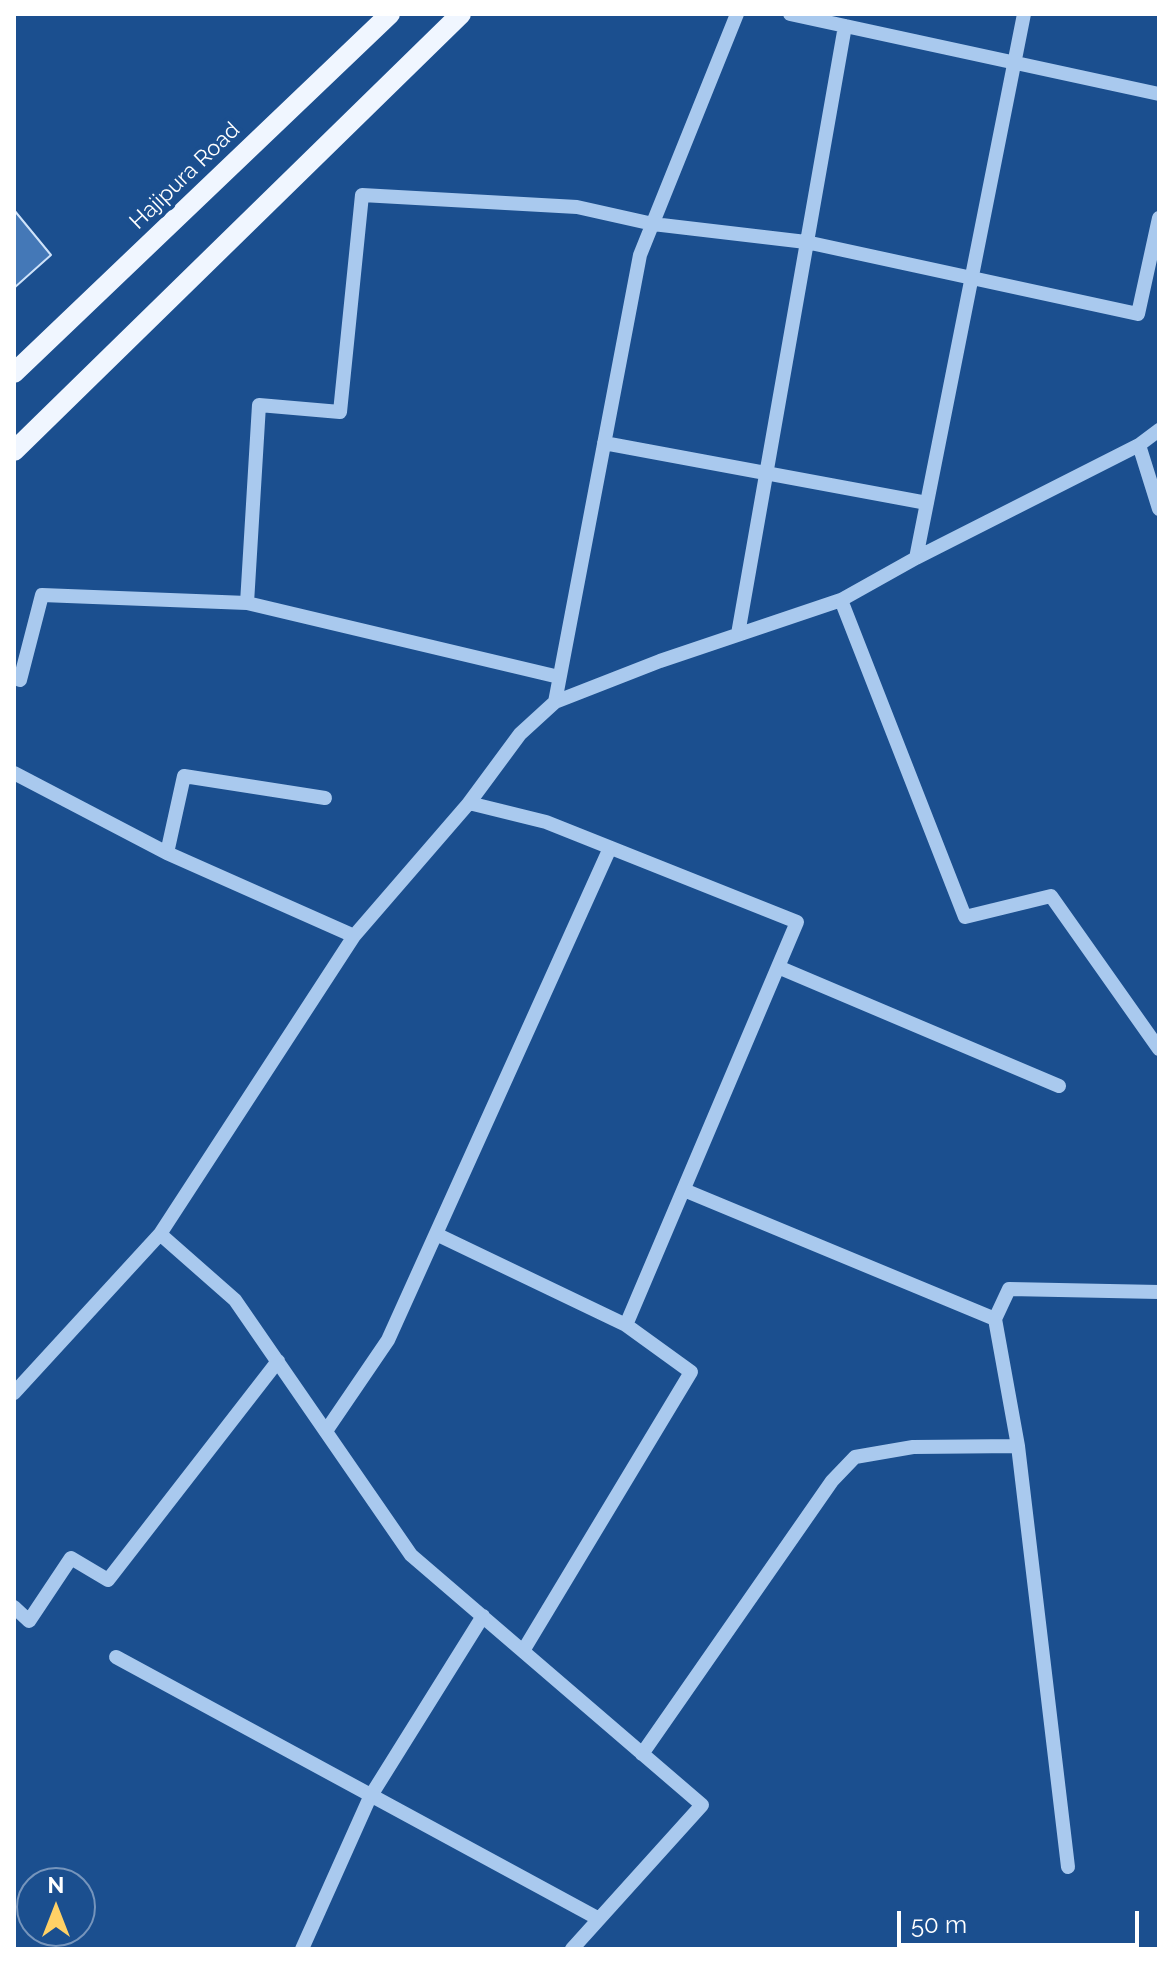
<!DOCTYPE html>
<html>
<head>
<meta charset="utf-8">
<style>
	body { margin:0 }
	#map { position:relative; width:1173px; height:1963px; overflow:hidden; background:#1b4f8f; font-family:Raleway,sans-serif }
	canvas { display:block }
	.frame { position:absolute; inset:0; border:16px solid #fff; pointer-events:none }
	.north { position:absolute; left:16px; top:1867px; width:80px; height:80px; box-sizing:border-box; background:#1b4f8f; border:2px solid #7695bc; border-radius:50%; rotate:0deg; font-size:22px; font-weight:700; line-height:32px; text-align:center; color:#fff }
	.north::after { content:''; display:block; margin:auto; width:28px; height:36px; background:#ffd166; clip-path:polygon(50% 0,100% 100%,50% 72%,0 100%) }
	.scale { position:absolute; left:897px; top:1911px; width:242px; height:36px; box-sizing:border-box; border:4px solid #fff; border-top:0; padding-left:10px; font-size:24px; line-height:28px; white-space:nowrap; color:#fff; -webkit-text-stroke:6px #1b4f8f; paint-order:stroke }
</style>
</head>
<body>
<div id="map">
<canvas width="1173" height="1963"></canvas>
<div class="frame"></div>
<div class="north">N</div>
<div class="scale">50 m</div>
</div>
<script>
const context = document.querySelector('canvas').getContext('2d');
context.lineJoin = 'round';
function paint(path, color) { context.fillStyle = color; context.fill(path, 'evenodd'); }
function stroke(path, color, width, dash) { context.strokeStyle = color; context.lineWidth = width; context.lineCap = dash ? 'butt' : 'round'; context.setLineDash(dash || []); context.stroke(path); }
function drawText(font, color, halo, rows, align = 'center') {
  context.font = font + ' Raleway,sans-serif'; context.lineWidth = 8; context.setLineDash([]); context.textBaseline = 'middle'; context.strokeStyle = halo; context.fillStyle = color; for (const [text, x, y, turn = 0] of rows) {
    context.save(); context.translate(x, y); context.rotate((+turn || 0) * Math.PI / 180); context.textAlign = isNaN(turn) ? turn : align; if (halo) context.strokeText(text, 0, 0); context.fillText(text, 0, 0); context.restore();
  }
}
const building = new Path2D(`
	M14 210 51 255 14 288Z`);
paint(building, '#4478b7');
stroke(building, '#cfe3fa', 2);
stroke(new Path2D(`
	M790 14 1159 94
	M604 443 927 503
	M1139 445 1159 509
	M916 558 1024 14
	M841 600 965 917 1051 896 1159 1049
	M247 603 259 405 340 412 362 195 577 207 653 224 806 242 1138 314 1159 218
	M738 634 845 26
	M14 677 20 680 42 595 247 603 559 677
	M555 702 640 255 737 14
	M14 773 167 853 354 936
	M469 803 546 822 797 922 626 1325 691 1372 523 1651
	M167 853 184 776 325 798
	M778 967 1059 1086
	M684 1190 995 1319 1009 1289 1159 1292
	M160 1234 235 1300 411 1555 702 1805 572 1949
	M436 1234 626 1325
	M995 1319 1018 1446 1068 1867
	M14 1393 160 1234 354 936 469 803 520 734 555 702 660 661 841 600 916 558 1139 445 1159 430
	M326 1431 388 1340 610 848
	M14 1607 29 1621 71 1558 108 1580 278 1361
	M116 1657 599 1919
	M642 1754 832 1481 855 1457 913 1447 1018 1446
	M302 1949 370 1797 483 1616`), '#a9c9ee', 14);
stroke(new Path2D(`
	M14 373 390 14
	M14 451 461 14`), '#f0f6ff', 20);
drawText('22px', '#fff', '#1b4f8f', [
	["Hajipura Road",185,176,-44]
]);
</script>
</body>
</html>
